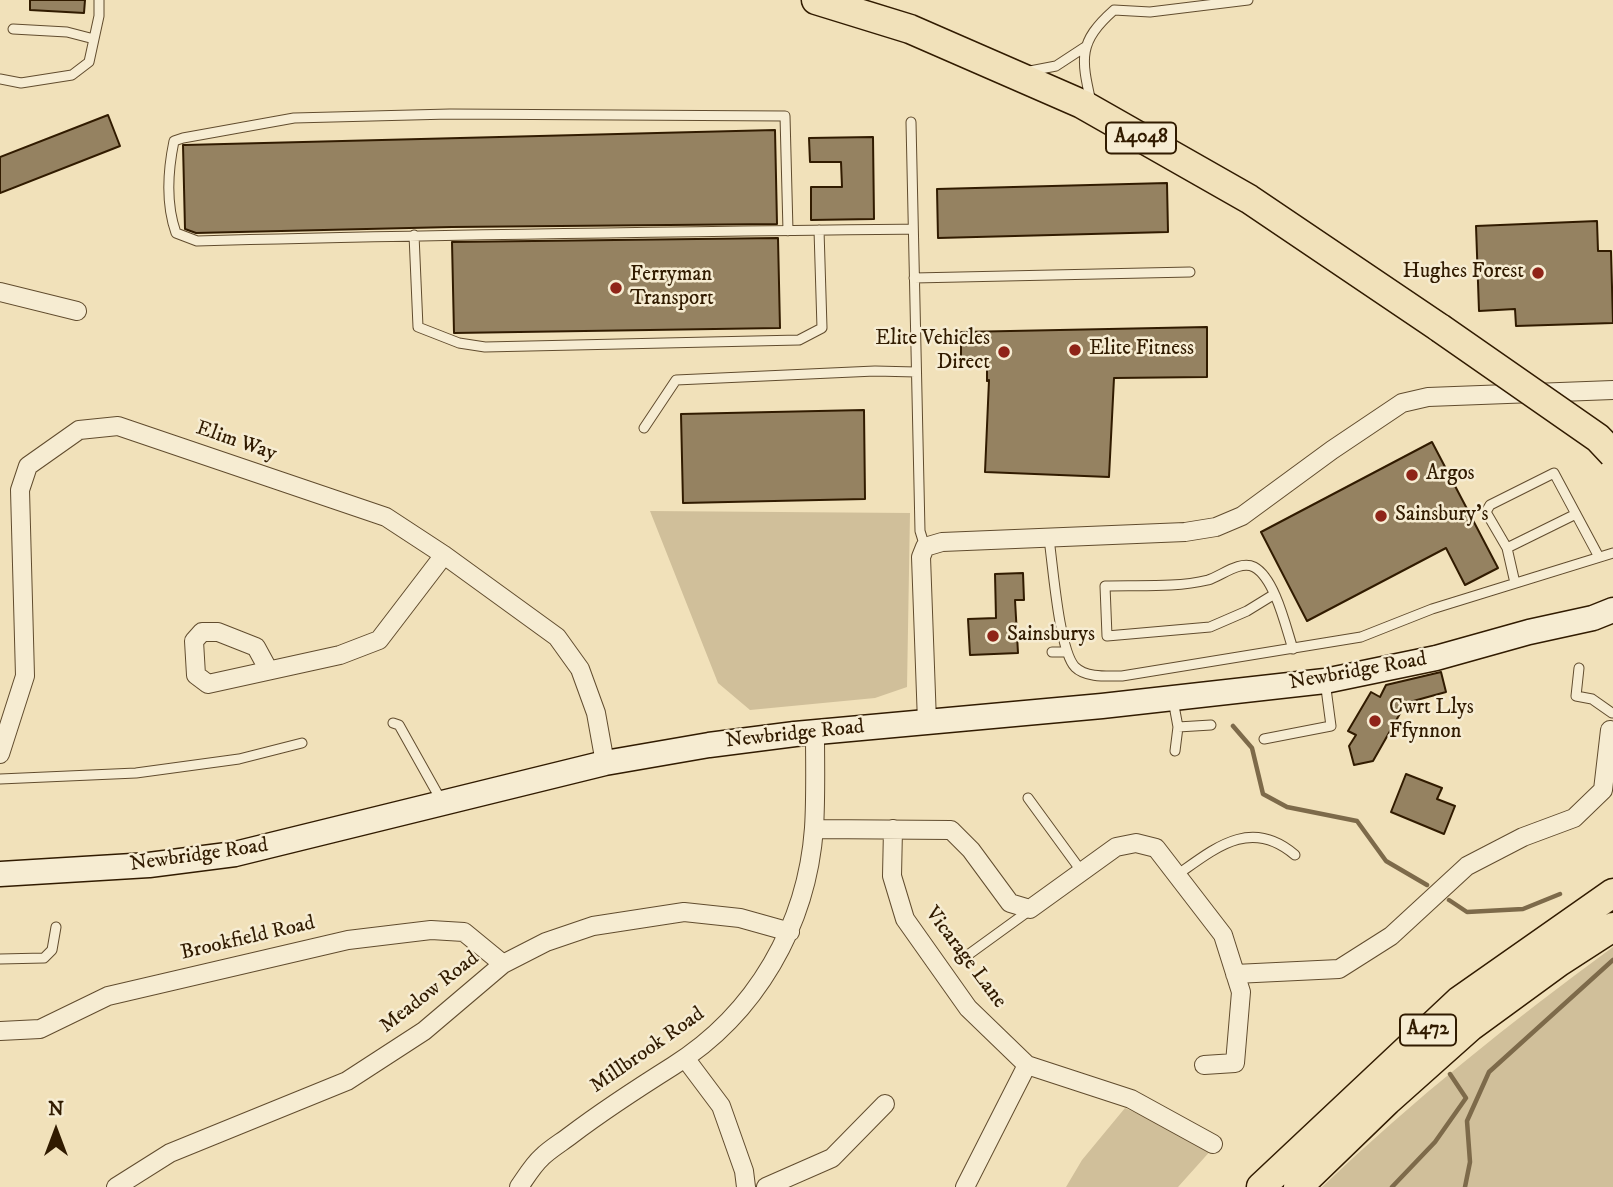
<!DOCTYPE html>
<html>
<head>
<meta charset="utf-8">
<style>
	body { margin:0 }
	#map { position:relative; width:1613px; height:1187px; overflow:hidden; background:#f1e1ba; font-family:"IM FELL DW Pica",serif }
	canvas { display:block }
	.north { position:absolute; left:21px; top:1096px; width:70px; height:70px; -webkit-text-stroke:5px #f6ecd2; paint-order:stroke; rotate:0deg; font-size:19px; font-weight:700; line-height:28px; text-align:center; color:#311b00 }
	.north::after { content:''; display:block; margin:auto; width:24px; height:32px; background:#311b00; clip-path:polygon(50% 0,100% 100%,50% 72%,0 100%) }
</style>
</head>
<body>
<div id="map">
<canvas width="1613" height="1187"></canvas>
<div class="north">N</div>
</div>
<script>
const context = document.querySelector('canvas').getContext('2d');
context.lineJoin = 'round';
function paint(path, color) { context.fillStyle = color; context.fill(path, 'evenodd'); }
function stroke(path, color, width, dash) { context.strokeStyle = color; context.lineWidth = width; context.lineCap = dash ? 'butt' : 'round'; context.setLineDash(dash || []); context.stroke(path); }
function drawText(font, color, halo, rows, align = 'center') {
  context.font = font + ' "IM FELL DW Pica",serif'; context.lineWidth = 5; context.setLineDash([]); context.textBaseline = 'middle'; context.strokeStyle = halo; context.fillStyle = color; for (const [text, x, y, turn = 0] of rows) {
    context.save(); context.translate(x, y); context.rotate((+turn || 0) * Math.PI / 180); context.textAlign = isNaN(turn) ? turn : align; if (halo) context.strokeText(text, 0, 0); context.fillText(text, 0, 0); context.restore();
  }
}
paint(new Path2D(`
	M650 511 910 513 907 687 875 698 750 710 718 683Z
	M1613 947V1187H1322C1413 1100 1512 1021 1613 947Z
	M1125 1108 1213 1148 1178 1187H1066L1082 1160Z`), '#d0bf9a');
stroke(new Path2D(`
	M1233 726 1252 748 1263 794 1287 807 1357 821 1386 861 1427 885
	M1449 900 1467 912 1523 909 1560 894
	M1392 1187 1435 1142 1466 1098 1450 1074
	M1465 1187 1470 1162 1467 1121 1489 1072 1613 960`), '#7d6a4a', 4.5);
const building = new Path2D(`
	M30 0H85L84 13 30 10Z
	M108 115 120 146 0 193V157Z
	M775 130 777 224 452 227 196 233 185 229 183 145H185Z
	M873 137 874 219 811 220V187H842L841 162H810L809 138Z
	M1167 183 1168 232 938 238 937 189Z
	M1597 221 1598 251H1611L1613 323 1516 326 1515 309 1479 311 1476 226Z
	M778 238 780 328 454 333 452 242Z
	M1207 327V377L1114 378 1109 477 985 472 989 380 987 381V364L961 365V332Z
	M864 410 865 499 683 503 681 414Z
	M1432 442 1498 568 1465 585 1446 548 1307 621 1261 532Z
	M1023 573 1024 600H1015L1018 653 970 655 968 619 996 618 995 574Z
	M1441 672 1446 692 1406 703 1373 761 1354 765 1349 746 1356 735 1348 731 1371 692 1380 697 1386 685Z
	M1406 774 1442 788 1437 799 1455 806 1444 834 1391 812Z`);
paint(building, '#958261');
stroke(building, '#311b00', 2);
const service = new Path2D(`
	M13 29 67 32 94 39
	M1030 71 1056 66 1085 47
	M0 79 21 83 72 75 89 62 99 16V0
	M1091 102C1081 58 1078 42 1114 10L1150 12 1248 0
	M911 122 920 531 925 547
	M788 231 785 116 450 114 294 118 183 138 174 141C168 170 166 205 176 233L197 241C436 234 675 232 913 229
	M414 235 418 327 459 343 485 347 799 340 822 328 819 230
	M914 278 1190 272
	M644 428 676 380 875 371 916 372
	M1049 539C1053 566 1059 650 1075 667 1086 678 1108 676 1122 676L1361 637 1432 609 1613 553
	M1507 548 1576 514
	M1515 583 1507 548 1486 512 1490 505 1554 473 1599 557
	M1273 595 1247 611 1210 627 1107 636 1105 586C1139 585 1175 588 1208 580 1221 576 1240 560 1254 567 1275 578 1286 628 1293 649
	M1052 652H1066
	M1579 668 1576 696 1592 699 1612 713
	M1173 700 1178 727 1175 751
	M393 723 399 725 441 800
	M1178 727 1211 725
	M1264 739 1331 726 1325 681
	M0 779 136 773 239 759 302 743
	M1028 798 1082 872
	M1177 875C1215 848 1251 817 1295 855
	M0 959 44 958 52 950 56 927
	M961 960 1030 910`);
const minor = new Path2D(`
	M0 292 77 311
	M268 669 256 647 218 632H202L194 641 196 675 208 684 340 655 379 640 444 555
	M927 722 921 557 925 547 942 542 1185 532 1216 527 1242 516 1332 450 1402 403 1428 397 1613 390
	M0 754 25 676 20 490 28 466 79 430 118 426 386 517 444 555 557 637 580 669 596 713 605 763
	M814 829 951 830 971 850 1010 903 1030 909 1116 847 1136 843 1156 848 1223 935 1241 992 1235 1063 1204 1065
	M893 829 892 876 905 919 968 1008 1027 1065 1131 1099 1213 1144
	M1235 974 1339 969 1391 936 1467 866 1523 837 1574 818 1603 790 1610 730
	M0 1031 40 1029 108 996 348 940 431 930 464 932 503 964
	M685 1058 721 1106 744 1171 746 1187
	M116 1187 170 1153 347 1081 424 1031 503 964 546 942 593 926 684 912 740 918 790 932
	M519 1187C526 1177 533 1165 542 1157 550 1149 562 1142 571 1135 604 1110 638 1088 673 1066 756 1014 807 925 814 828 816 796 815 764 815 732
	M766 1187 832 1158 885 1104
	M965 1187 1027 1065`);
const secondary = new Path2D(`
	M0 874 149 865 235 854 605 763 709 745 795 734 1102 706 1325 681 1436 658 1529 632 1593 618 1613 610`);
const primary = new Path2D(`
	M816 0 910 29 1082 104 1249 199 1440 328
	M1261 1187 1459 1001 1613 893
	M1298 1187 1387 1101 1470 1027 1559 962 1613 927`);
stroke(service, '#614c2e', 11);
stroke(minor, '#614c2e', 20);
stroke(secondary, '#311b00', 27);
stroke(primary, '#311b00', 31);
stroke(service, '#f6ecd2', 9);
stroke(minor, '#f6ecd2', 18);
stroke(secondary, '#f6ecd2', 24);
stroke(primary, '#f1e1ba', 28);
const primaryBridge = new Path2D(`
	M1440 328 1598 438 1613 454`);
stroke(primaryBridge, '#311b00', 31, []);
stroke(primaryBridge, '#f1e1ba', 28);
for (const [x, y, r, color] of [
	[1538,273,7,"#8f2418"],
	[616,288,7,"#8f2418"],
	[1075,350,7,"#8f2418"],
	[1004,352,7,"#8f2418"],
	[1412,475,7,"#8f2418"],
	[1381,516,7,"#8f2418"],
	[993,636,7,"#8f2418"],
	[1375,721,7,"#8f2418"]
]) { const dot = new Path2D(); dot.arc(x, y, r, 0, 2 * Math.PI); context.fillStyle = color; context.fill(dot); stroke(dot, '#f6ecd2', 2.5); }
for (const [x, y, w] of [
	[1141,138,70],
	[1428,1030,56]
]) { const box = new Path2D(); box.roundRect(x - w / 2, y - 15.5, w, 31, 5); context.fillStyle = '#f6ecd2'; context.fill(box); stroke(box, '#311b00', 2); }
drawText('bold 19px', '#311b00', null, [
	["A4048",1141,138],
	["A472",1428,1030]
]);
drawText('21px', '#311b00', '#f6ecd2', [
	["Hughes Forest",1524,273,"right"],
	["Ferryman",630,276],
	["Transport",630,300],
	["Elite Vehicles",990,340,"right"],
	["Direct",990,364,"right"],
	["Elite Fitness",1089,350],
	["Argos",1426,475],
	["Sainsbury's",1395,516],
	["Sainsburys",1007,636],
	["Cwrt Llys",1389,709],
	["Ffynnon",1389,733]
], 'left');
drawText('21px', '#311b00', '#f6ecd2', [
	["Elim Way",236,442,19],
	["Newbridge Road",1358,672,-10],
	["Newbridge Road",795,735,-6],
	["Newbridge Road",199,856,-8],
	["Brookfield Road",248,939,-13],
	["Vicarage Lane",965,958,53],
	["Meadow Road",430,993,-38],
	["Millbrook Road",648,1051,-35]
]);
</script>
</body>
</html>
